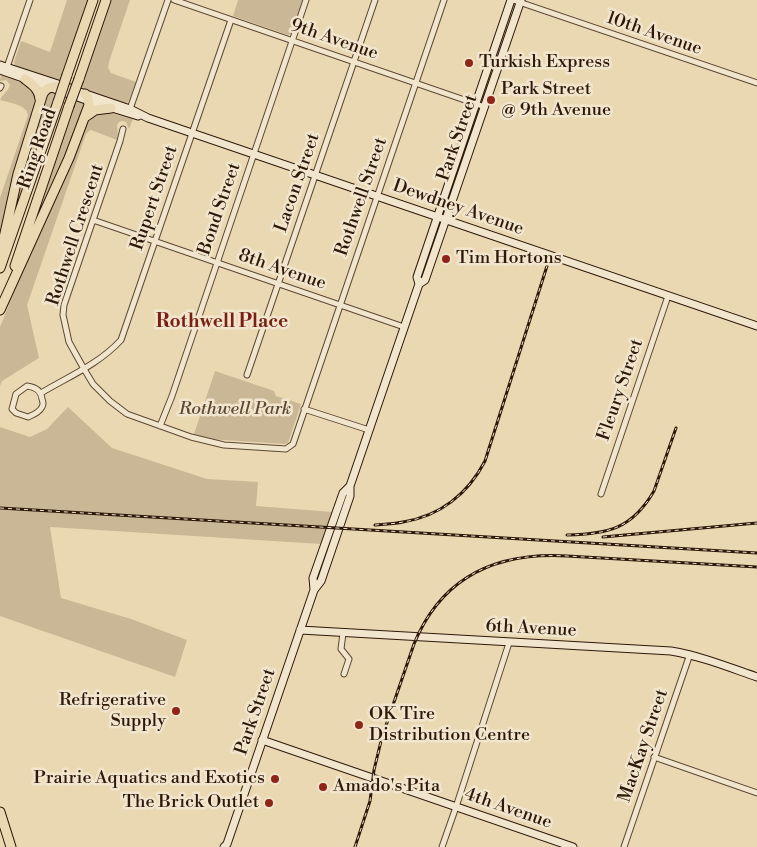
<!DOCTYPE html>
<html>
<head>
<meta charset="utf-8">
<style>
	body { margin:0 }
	canvas { display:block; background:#ead8b2 }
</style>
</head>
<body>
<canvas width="757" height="847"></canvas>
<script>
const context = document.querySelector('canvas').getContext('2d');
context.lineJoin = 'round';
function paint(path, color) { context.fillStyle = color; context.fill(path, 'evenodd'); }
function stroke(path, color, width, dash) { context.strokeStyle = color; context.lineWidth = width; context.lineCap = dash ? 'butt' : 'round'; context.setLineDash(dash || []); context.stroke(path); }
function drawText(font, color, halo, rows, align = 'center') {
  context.font = font + ' "Libre Bodoni",serif'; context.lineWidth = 5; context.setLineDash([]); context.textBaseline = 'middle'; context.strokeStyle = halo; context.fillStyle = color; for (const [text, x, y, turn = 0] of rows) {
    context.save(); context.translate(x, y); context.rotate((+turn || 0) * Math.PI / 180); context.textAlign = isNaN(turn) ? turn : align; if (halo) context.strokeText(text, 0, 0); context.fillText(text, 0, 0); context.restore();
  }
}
paint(new Path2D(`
	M67 0H88L61 82 15 66 14 62 21 41 50 52Z
	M111 0H130L109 62 108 68 111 73 136 82 129 100 126 104 79 88Z
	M238 0H303L291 34 288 35 233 16Z
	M1 73 26 83 34 90 36 99 22 146 0 239V198L28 115C26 104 9 103 0 100 2 94 9 91 10 85L6 80 0 81Z
	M48 91 57 93 8 235 24 161Z
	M76 99 86 102 77 130 31 233Z
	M107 112 133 119 129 129 126 122 122 121 119 122 117 125 118 135 117 140 91 130 89 131 86 134 27 305 39 358 2 381 0 386V327L24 267 43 226 86 124 93 114Z
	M215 371 274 391 276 396 301 404 288 443 285 444 208 439 194 434Z
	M68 407 112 448 207 479 258 482 256 506 333 512 321 544 50 527 61 598 131 619 187 640 175 677 0 616V427L30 437 47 429Z`), '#cab795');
const street = new Path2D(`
	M174 0 485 107
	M513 0 757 83
	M7 67 30 0
	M0 88 1 86
	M130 109 168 0
	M123 129 120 141 64 305 63 315 69 342 84 369 93 384 110 401 127 414 191 437 224 445 286 449 293 444 444 0
	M93 220 404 327
	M247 375 375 0
	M27 386C35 387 41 390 42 399 43 402 44 404 42 407 39 413 33 415 28 417L16 413 12 409 16 394Z
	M41 393C68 377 99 364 121 340L231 20
	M304 409 369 430
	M160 426 172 396 306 0
	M601 494 668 296
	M343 633 341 649 349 659 344 674
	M654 757 757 793
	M442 847 456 807 509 643
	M624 847 690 654`);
const secondary = new Path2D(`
	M0 65 61 85
	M0 70 89 101 138 116
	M71 89 130 109 148 118 757 326
	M419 284 425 280 521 0
	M314 590 313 578 343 493 350 486 419 284 417 277 511 0
	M300 630 671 651C701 656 728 667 757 677
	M262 740 573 847
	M224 847 227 844 314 590 321 581 350 496V486`);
const highway = new Path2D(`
	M67 75 93 0
	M25 79C33 85 39 89 40 99
	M79 79 106 0
	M85 117 95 110 111 108
	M0 256 18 174 43 93C52 81 61 90 73 89
	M15 266 69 106
	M0 268 58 102
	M0 310 69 158 89 105 88 98 85 94
	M0 812 11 847`);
stroke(street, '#5d4833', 7);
stroke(secondary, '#2e1809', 9);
stroke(highway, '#2e1809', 11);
stroke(street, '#f1e6cd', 5);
stroke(secondary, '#f1e6cd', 7);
stroke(highway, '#ead8b2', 9);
const rail = new Path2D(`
	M0 508 757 553
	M375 525C384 524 394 524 403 522 440 516 468 494 485 461L547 266
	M567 535C608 534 632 529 654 491L676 428
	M603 537 757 523
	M355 847 370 801 374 770 382 737 414 644C442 576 497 552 567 556L757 567`);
stroke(rail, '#2e1809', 3);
stroke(rail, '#f1e6cd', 1, [4]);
const highwayBridge = new Path2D(`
	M58 102 67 75
	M69 106 79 79`);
stroke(highwayBridge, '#2e1809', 11, []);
stroke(highwayBridge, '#ead8b2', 9);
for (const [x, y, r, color] of [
	[469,63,5,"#8f2418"],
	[491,100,5,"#8f2418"],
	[446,259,5,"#8f2418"],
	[176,711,5,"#8f2418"],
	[359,725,5,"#8f2418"],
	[275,779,5,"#8f2418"],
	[323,787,5,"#8f2418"],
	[269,803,5,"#8f2418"]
]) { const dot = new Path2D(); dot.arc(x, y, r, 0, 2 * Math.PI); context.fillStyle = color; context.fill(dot); stroke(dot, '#f1e6cd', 2); }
drawText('18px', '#2e1809', '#f1e6cd', [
	["10th Avenue",654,34,19],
	["9th Avenue",334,40,19],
	["Park Street",458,138,-71],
	["Ring Road",38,149,-71],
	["Lacon Street",298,183,-71],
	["Rothwell Street",362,197,-71],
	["Rupert Street",155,198,-71],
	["Dewdney Avenue",458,208,19],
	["Bond Street",220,209,-71],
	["Rothwell Crescent",76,235,-72],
	["8th Avenue",282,270,19],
	["Fleury Street",621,390,-71],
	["6th Avenue",531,629,3],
	["Park Street",256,712,-71],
	["MacKay Street",644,746,-71],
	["4th Avenue",508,809,19]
]);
drawText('18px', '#2e1809', '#f1e6cd', [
	["Turkish Express",479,63],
	["Park Street",501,90],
	["@ 9th Avenue",501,111],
	["Tim Hortons",456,259],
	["Refrigerative",166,701,"right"],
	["Supply",166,722,"right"],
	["OK Tire",369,715],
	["Distribution Centre",369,736],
	["Prairie Aquatics and Exotics",265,779,"right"],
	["Amado's Pita",333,787],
	["The Brick Outlet",259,803,"right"]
], 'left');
drawText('italic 18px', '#5d4833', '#f1e6cd', [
	["Rothwell Park",235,410]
]);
drawText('bold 19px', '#7a1f14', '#f1e6cd', [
	["Rothwell Place",222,322]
]);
</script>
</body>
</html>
